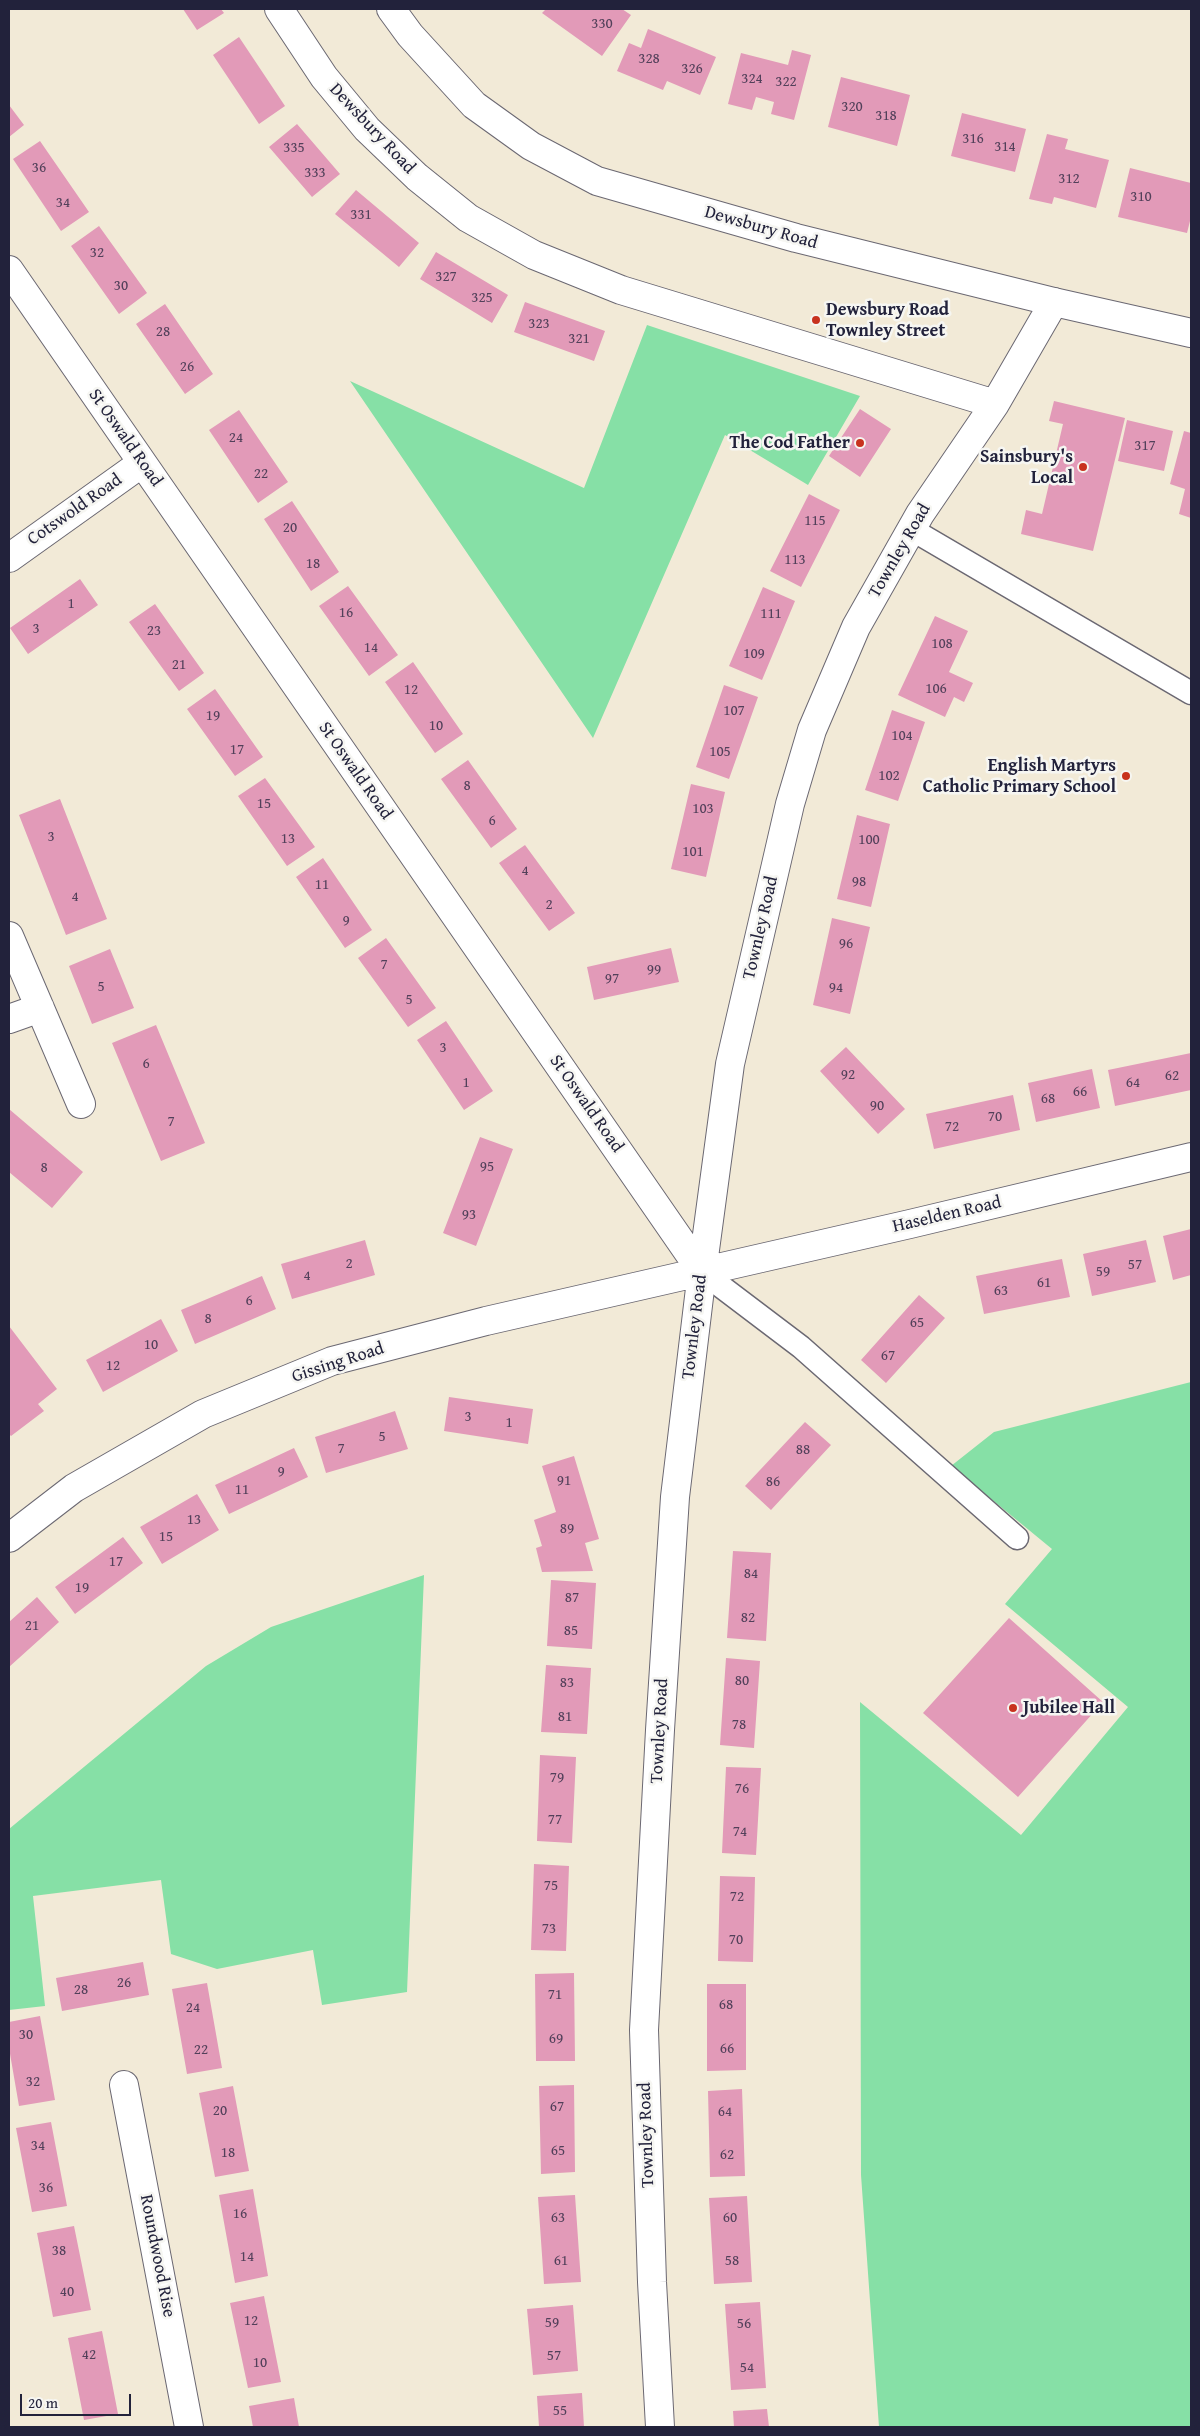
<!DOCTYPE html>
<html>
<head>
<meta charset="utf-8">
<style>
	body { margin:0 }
	#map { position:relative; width:1200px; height:2436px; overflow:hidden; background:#f2ead7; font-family:"Gentium Book Plus",serif }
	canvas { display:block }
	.frame { position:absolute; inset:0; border:10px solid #22223b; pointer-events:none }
	.scale { position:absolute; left:20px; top:2394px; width:111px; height:22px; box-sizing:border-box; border:2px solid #22223b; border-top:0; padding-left:6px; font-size:15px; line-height:18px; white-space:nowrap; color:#22223b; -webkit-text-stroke:4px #f6f6f2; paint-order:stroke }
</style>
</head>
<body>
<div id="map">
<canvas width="1200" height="2436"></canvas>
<div class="frame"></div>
<div class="scale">20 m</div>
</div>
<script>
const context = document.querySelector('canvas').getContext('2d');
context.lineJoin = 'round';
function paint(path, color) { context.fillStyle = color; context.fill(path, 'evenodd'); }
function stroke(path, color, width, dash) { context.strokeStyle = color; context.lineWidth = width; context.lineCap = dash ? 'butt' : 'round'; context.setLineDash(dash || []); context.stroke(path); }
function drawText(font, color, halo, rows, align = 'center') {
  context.font = font + ' "Gentium Book Plus",serif'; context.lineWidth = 5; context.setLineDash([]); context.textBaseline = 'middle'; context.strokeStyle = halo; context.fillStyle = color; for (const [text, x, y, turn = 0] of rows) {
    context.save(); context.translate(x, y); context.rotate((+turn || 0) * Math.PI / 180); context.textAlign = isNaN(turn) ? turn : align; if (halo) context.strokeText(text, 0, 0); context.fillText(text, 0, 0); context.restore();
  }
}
paint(new Path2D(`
	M647 325 860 396 808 485 725 435 593 738 350 381 584 488Z
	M1191 1382V2427H879L861 2175 860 1702 1021 1835 1128 1707 1005 1604 1052 1549 951 1466 994 1432Z
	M424 1575 407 1992 322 2005 313 1950 217 1969 171 1954 161 1880 33 1896 45 2006 9 2010V1829L206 1666 271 1627Z`), '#86e0a6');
paint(new Path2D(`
	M183 9H221L224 13 197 30Z
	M546 9H622L631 15 602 56 542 13Z
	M648 29 716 57 700 95 667 81 663 90 617 71 629 43 641 48Z
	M239 37 285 106 259 124 213 55Z
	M792 50 811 55 794 120 771 114 774 102 756 97 752 110 728 104 741 53 788 65Z
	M841 77 910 95 897 146 828 127Z
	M9 105 24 125 9 137Z
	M962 113 1026 129 1015 172 951 156Z
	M297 124 340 174 312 197 269 147Z
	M1047 134 1068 139 1065 149 1109 160 1096 208 1054 197 1052 204 1029 199Z
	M40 141 89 212 61 231 13 159Z
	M1130 168 1191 183V217L1187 233 1118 217Z
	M356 190 419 243 399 267 335 214Z
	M99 226 147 293 119 314 71 246Z
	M436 252 508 295 492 323 420 279Z
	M525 302 605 331 594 361 514 332Z
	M165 304 213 374 185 394 136 324Z
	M1054 401 1125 418 1093 551 1021 534 1026 510 1042 514 1063 424 1049 421Z
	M860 409 891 429 860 477 829 456Z
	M239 410 288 482 258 503 209 430Z
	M1127 420 1173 431 1164 471 1118 461Z
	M1184 431 1191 433V518L1179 514 1185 489 1170 484Z
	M809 494 840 510 801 587 770 571Z
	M292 501 339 572 311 591 264 519Z
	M80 579 98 605 28 654 10 628Z
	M348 586 398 655 369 676 319 606Z
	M763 587 795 601 762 680 729 666Z
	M155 604 204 673 179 691 129 622Z
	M935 616 968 631 949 672 973 683 964 702 954 697 945 717 898 695Z
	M413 662 463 734 435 753 385 682Z
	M724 685 758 697 729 779 696 767Z
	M215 689 263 757 235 776 187 709Z
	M892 710 925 722 898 801 865 790Z
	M468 760 517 829 491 848 441 779Z
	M265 778 315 847 287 866 238 796Z
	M691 784 725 792 706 877 671 869Z
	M60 799 107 919 66 935 19 815Z
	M857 815 890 824 871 907 837 899Z
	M525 845 575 913 549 931 499 863Z
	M323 858 372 930 345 948 296 877Z
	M832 918 870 927 850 1014 813 1005Z
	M386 938 436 1008 408 1027 358 958Z
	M671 948 679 982 594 1000 587 967Z
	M110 949 134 1008 92 1024 69 966Z
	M446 1021 493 1091 464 1110 417 1040Z
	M156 1025 205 1143 161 1161 112 1043Z
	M846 1047 905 1109 878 1134 820 1071Z
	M1191 1053V1090L1115 1106 1108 1070Z
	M1092 1069 1100 1108 1036 1122 1028 1083Z
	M1013 1095 1020 1130 934 1149 926 1114Z
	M9 1109 83 1172 52 1208 9 1172Z
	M480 1137 513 1149 476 1246 443 1233Z
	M1191 1229V1275L1173 1280 1163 1236Z
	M365 1240 375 1275 292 1299 281 1264Z
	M1146 1240 1156 1282 1092 1296 1083 1254Z
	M1062 1259 1070 1297 984 1314 976 1276Z
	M262 1276 276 1309 195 1344 181 1310Z
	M919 1295 945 1318 886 1383 861 1360Z
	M161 1319 178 1351 103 1392 86 1360Z
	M9 1326 57 1389 38 1404 44 1411 11 1436 9 1434Z
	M449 1397 533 1409 528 1444 444 1431Z
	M395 1411 408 1449 326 1473 315 1437Z
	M805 1422 831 1445 771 1510 745 1486Z
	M294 1448 308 1477 229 1514 215 1485Z
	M574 1456 599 1539 585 1543 593 1571 542 1572 536 1548 542 1546 534 1520 556 1512 542 1466Z
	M197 1494 219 1530 162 1564 140 1527Z
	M123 1537 143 1563 75 1614 55 1587Z
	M733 1551 771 1553 766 1641 727 1638Z
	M551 1580 596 1583 592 1649 547 1646Z
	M37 1597 59 1622 9 1667V1622Z
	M1009 1618 1103 1702 1018 1797 923 1713Z
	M726 1658 760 1661 754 1748 720 1745Z
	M546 1665 591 1668 587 1734 541 1732Z
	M540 1755 576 1757 572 1843 537 1841Z
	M726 1767 761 1768 756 1855 722 1853Z
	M534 1864 569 1866 566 1951 531 1950Z
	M720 1876 755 1877 753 1962 718 1961Z
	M143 1962 149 1995 62 2011 56 1978Z
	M574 1973 575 2061H536L535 1974Z
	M207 1983 222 2068 187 2074 172 1989Z
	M707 1984H746V2070L707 2071Z
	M40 2016 55 2100 19 2106 9 2048V2022Z
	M574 2085 575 2172 541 2174 539 2086Z
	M233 2086 249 2171 215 2177 199 2093Z
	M742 2089 745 2176 710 2177 708 2091Z
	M51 2122 67 2206 32 2212 16 2128Z
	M253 2189 268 2276 235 2283 219 2195Z
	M575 2195 581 2282 544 2284 538 2197Z
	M747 2196 752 2282 714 2284 709 2198Z
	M74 2226 91 2310 53 2317 37 2233Z
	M264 2296 281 2382 248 2388 230 2303Z
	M760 2302 766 2388 731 2390 725 2304Z
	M573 2305 578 2371 533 2375 527 2309Z
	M102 2331 118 2414 84 2420 68 2338Z
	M582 2393 584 2427H539L537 2396Z
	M294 2398 299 2427H253L249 2406Z
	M767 2409 769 2427H734L733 2411Z`), '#e29ab8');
const service = new Path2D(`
	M911 529 1191 693
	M702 1272 801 1347 1017 1538`);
const minor = new Path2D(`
	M279 9 324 77 367 129 417 177 468 218 534 255 621 290 995 404
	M9 270 702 1272
	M9 558 142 463
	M9 936 81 1104
	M9 1019 40 1008
	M9 1538 74 1488 203 1414 332 1361 486 1321 910 1224 1191 1157
	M124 2085 189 2427
	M660 2427 652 2282 644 2030 660 1730 675 1497 702 1272 730 1064 790 804 812 730 856 627 920 514 995 404 1054 302`);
const trunk = new Path2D(`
	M391 9 410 35 474 105 531 146 597 181 796 238 1054 302 1191 333`);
stroke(service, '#6b6872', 25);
stroke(minor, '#6b6872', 30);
stroke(trunk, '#6b6872', 30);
stroke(service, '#fff', 22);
stroke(minor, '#fff', 28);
stroke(trunk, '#fff', 28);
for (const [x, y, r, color] of [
	[816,320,5,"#c8321e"],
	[860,443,5,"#c8321e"],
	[1083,467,5,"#c8321e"],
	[1126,776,5,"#c8321e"],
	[1013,1708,5,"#c8321e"]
]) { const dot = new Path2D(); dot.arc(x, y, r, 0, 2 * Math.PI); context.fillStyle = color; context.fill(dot); stroke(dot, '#f6f6f2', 2); }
drawText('15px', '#52405a', null, [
	["330",602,24],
	["328",649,59],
	["326",692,69],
	["324",752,79],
	["322",786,82],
	["320",852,107],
	["318",886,116],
	["316",973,139],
	["314",1005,147],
	["335",294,148],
	["36",39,168],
	["333",315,173],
	["312",1069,179],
	["310",1141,197],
	["34",63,203],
	["331",361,215],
	["32",97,253],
	["327",446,277],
	["30",121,286],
	["325",482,298],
	["323",539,324],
	["28",163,332],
	["321",579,339],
	["26",187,367],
	["24",236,438],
	["317",1145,446],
	["22",261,474],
	["115",815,521],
	["20",290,528],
	["113",795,560],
	["18",313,564],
	["1",71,604],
	["16",346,613],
	["111",771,614],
	["3",36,629],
	["23",154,631],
	["108",942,644],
	["14",371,648],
	["109",754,654],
	["21",179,665],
	["106",936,689],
	["12",411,690],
	["107",734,711],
	["19",213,716],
	["10",436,726],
	["104",902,736],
	["17",237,750],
	["105",720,752],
	["102",889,776],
	["8",467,786],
	["15",264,804],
	["103",703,809],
	["6",492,821],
	["3",51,837],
	["13",288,839],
	["100",869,840],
	["101",693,852],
	["4",525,871],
	["98",859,882],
	["11",322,885],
	["4",75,897],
	["2",549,905],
	["9",346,921],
	["96",846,944],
	["7",384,965],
	["99",654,970],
	["97",612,979],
	["5",101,987],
	["94",836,988],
	["5",409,1000],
	["3",443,1048],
	["6",146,1064],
	["92",848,1075],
	["62",1172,1076],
	["1",466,1083],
	["64",1133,1083],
	["66",1080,1092],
	["68",1048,1099],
	["90",877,1106],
	["70",995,1117],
	["7",171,1122],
	["72",952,1127],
	["95",487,1167],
	["8",44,1168],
	["93",469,1215],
	["2",349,1264],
	["57",1135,1265],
	["59",1103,1272],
	["4",307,1276],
	["61",1044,1283],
	["63",1001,1291],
	["6",249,1301],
	["8",208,1319],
	["65",917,1323],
	["10",151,1345],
	["67",888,1356],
	["12",113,1366],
	["3",468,1417],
	["1",509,1423],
	["5",382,1437],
	["7",341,1449],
	["88",803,1450],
	["9",281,1472],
	["91",564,1481],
	["86",773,1482],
	["11",242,1490],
	["13",194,1520],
	["89",567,1529],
	["15",166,1537],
	["17",116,1562],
	["84",751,1574],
	["19",82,1588],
	["87",572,1598],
	["82",748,1618],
	["21",32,1626],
	["85",571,1631],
	["80",742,1681],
	["83",567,1683],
	["81",565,1717],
	["78",739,1725],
	["79",557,1778],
	["76",742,1789],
	["77",555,1820],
	["74",740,1832],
	["75",551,1886],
	["72",737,1897],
	["73",549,1929],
	["70",736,1940],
	["26",124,1983],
	["28",81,1990],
	["71",555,1995],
	["68",726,2005],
	["24",193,2008],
	["30",26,2035],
	["69",556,2039],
	["66",727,2049],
	["22",201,2050],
	["32",33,2082],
	["67",557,2107],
	["20",220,2111],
	["64",725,2112],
	["34",38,2146],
	["65",558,2151],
	["18",228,2153],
	["62",727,2155],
	["36",46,2188],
	["16",240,2214],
	["63",558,2218],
	["60",730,2218],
	["38",59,2251],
	["14",247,2257],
	["61",561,2261],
	["58",732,2261],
	["40",67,2292],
	["12",251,2321],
	["59",552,2323],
	["56",744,2324],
	["42",89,2355],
	["57",554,2356],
	["10",260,2363],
	["54",747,2368],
	["55",560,2411]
]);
drawText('18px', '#22223b', '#f6f6f2', [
	["Dewsbury Road",372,129,47],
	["Dewsbury Road",761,228,16],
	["St Oswald Road",125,438,55],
	["Cotswold Road",75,510,-35],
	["Townley Road",900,551,-60],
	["St Oswald Road",355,771,55],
	["Townley Road",761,928,-77],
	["St Oswald Road",586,1104,55],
	["Haselden Road",947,1215,-13],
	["Townley Road",695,1327,-83],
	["Gissing Road",338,1363,-18],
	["Townley Road",660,1731,-87],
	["Townley Road",647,2135,-92],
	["Roundwood Rise",157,2256,79]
]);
drawText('bold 18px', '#22223b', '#f6f6f2', [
	["Dewsbury Road",826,310,"left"],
	["Townley Street",826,331,"left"],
	["The Cod Father",850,443],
	["Sainsbury's",1073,457],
	["Local",1073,478],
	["English Martyrs",1116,766],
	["Catholic Primary School",1116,787],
	["Jubilee Hall",1023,1708,"left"]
], 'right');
</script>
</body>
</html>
